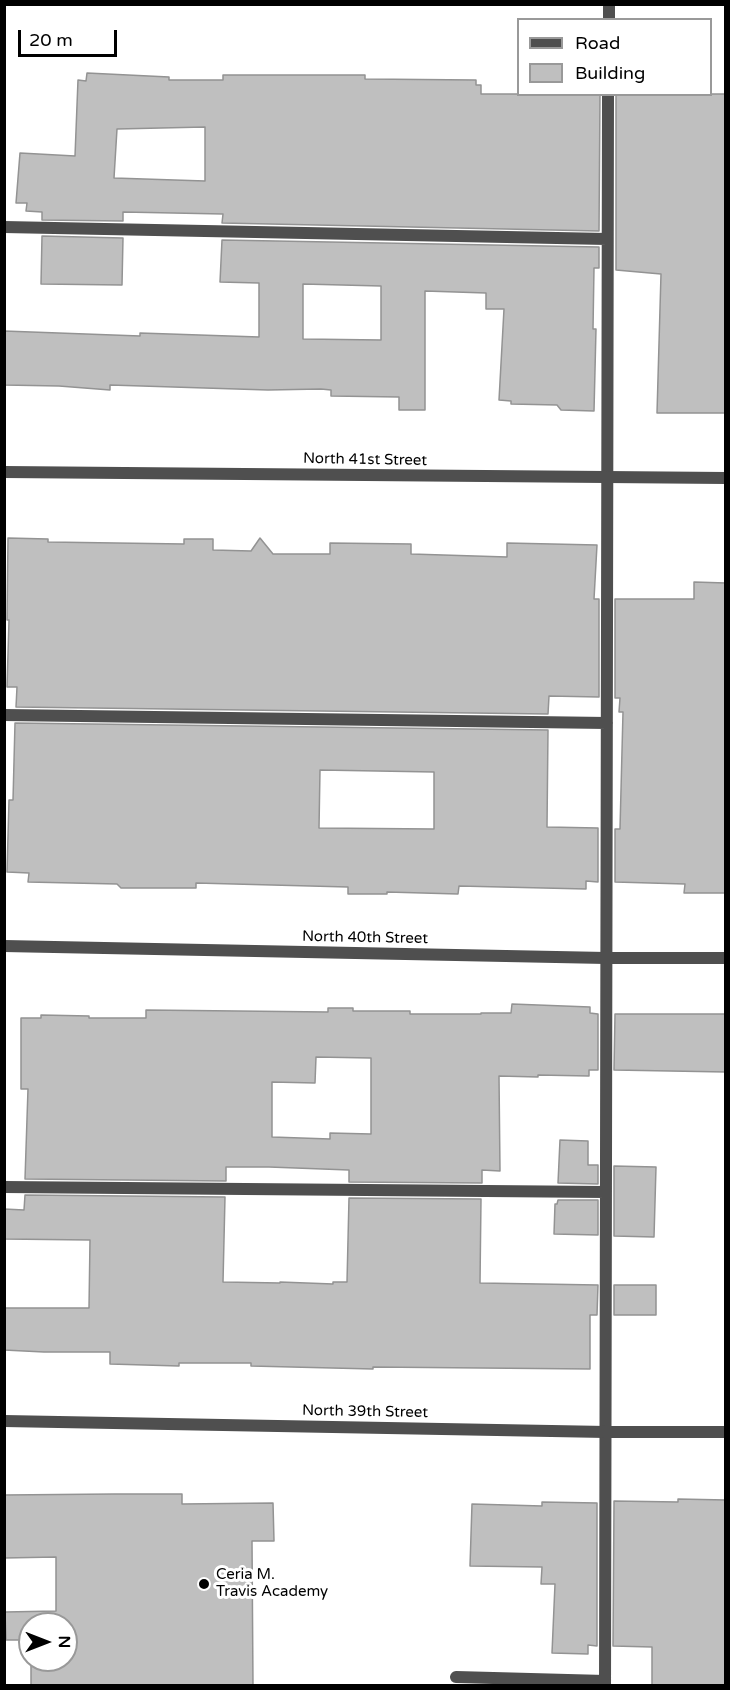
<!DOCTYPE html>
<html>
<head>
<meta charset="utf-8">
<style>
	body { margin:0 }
	#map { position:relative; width:730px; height:1690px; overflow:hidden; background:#fff; font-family:"Varela Round",sans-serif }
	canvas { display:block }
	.frame { position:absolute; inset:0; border:6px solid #000; pointer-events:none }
	.legend { position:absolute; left:517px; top:18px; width:195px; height:78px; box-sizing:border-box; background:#fff; border:2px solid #999; margin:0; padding:8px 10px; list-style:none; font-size:18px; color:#000 }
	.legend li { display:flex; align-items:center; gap:12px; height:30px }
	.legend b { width:30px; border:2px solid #999 }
	.north { position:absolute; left:18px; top:1612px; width:60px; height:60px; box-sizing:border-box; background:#fff; border:2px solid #999; border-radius:50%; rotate:90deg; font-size:16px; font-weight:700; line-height:24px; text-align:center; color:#000 }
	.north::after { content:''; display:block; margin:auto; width:21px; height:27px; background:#000; clip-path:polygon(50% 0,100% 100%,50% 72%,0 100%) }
	.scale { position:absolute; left:18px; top:30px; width:99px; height:27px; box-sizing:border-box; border:3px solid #000; border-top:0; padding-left:8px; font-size:18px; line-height:21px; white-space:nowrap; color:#000; -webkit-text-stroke:4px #fff; paint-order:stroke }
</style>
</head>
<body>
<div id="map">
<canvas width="730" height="1690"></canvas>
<div class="frame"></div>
<ul class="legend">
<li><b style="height:8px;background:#4f4f4f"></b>Road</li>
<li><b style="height:16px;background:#bfbfbf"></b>Building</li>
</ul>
<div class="north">N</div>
<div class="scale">20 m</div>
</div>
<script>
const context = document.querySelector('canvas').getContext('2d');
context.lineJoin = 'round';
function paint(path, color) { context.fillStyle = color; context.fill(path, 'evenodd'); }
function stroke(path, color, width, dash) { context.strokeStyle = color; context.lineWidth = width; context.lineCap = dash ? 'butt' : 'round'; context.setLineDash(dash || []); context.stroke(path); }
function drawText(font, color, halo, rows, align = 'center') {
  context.font = font + ' "Varela Round",sans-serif'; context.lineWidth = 6; context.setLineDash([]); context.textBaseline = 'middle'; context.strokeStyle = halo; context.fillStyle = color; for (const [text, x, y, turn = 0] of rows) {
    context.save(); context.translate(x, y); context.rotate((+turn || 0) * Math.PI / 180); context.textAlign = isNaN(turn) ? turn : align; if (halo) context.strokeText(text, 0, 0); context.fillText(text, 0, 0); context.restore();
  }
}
const building = new Path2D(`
	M87 73 169 77V80H223V75H365V79L476 80V85H481V94H600L599 231 222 223 223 214 123 212V221L42 220V212L26 211 27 203H16L20 153 75 156 78 80 86 81ZM205 127V181L114 178 117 129Z
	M616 94H726V413H657L661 274 616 270Z
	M42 236 123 238 122 285 41 284Z
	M222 240 599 247V268H594L593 329H596L594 411 561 410 557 405 511 404V401L499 400 504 309H486V293L425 291V410H399V397L331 396V390L321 389 268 390 110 385V390L59 386 4 385V331L140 336V333L259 337V283L220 282ZM303 284 381 286V340L303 339Z
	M8 538 48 539V542L184 544V539H213V550L251 551 260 538 273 554H330V543L411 544V554L507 557V543L597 545 594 599H599V697L549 696 548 714 16 707 17 687H7L9 620H7Z
	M694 582 726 583V893H684L685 884 615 882V829H620L623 712H619L620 698H615V599H694Z
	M15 723 548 730 547 827 598 828V882L586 881V889L459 886 458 894 387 892V894H348V887L196 883V888H121L117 884 28 882 29 873 7 872 9 800H13ZM320 770 434 772V829L319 828Z
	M512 1004 590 1007V1013L598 1014V1070H589V1076L538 1075V1077L499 1076 500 1171 482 1170V1183L349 1182V1170L269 1167H226V1181L25 1179 28 1089H21V1018H41V1015L89 1016V1018H146V1010L328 1012V1008H353V1011H410V1014H481V1013H511ZM316 1057 371 1058V1134L330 1133V1139L272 1137V1082L315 1083Z
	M615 1014H726V1072L614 1070Z
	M560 1140 588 1141V1165H598V1184L558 1183Z
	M614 1166 656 1167 654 1237 614 1236Z
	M25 1195 225 1197 223 1282 280 1283V1282L333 1284V1282H347L349 1198 481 1199 480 1283 598 1285 597 1315H590V1369L373 1367V1369L251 1366V1363H179V1366L110 1364V1352H44L4 1350V1308H89L90 1240 4 1239V1209L24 1210Z
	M558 1200H598V1235L554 1234 555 1204H557Z
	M614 1285H656V1315H614Z
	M114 1494H182V1504L273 1503 274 1541H252L253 1686H31V1660H66V1624H30V1640H6L5 1612 56 1611V1557L4 1558V1495Z
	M678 1499 726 1500V1686H652V1647L613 1646 614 1501 678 1502Z
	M542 1502 597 1503V1646L588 1645V1654L552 1653 555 1584H541L542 1567 470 1566 472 1504 542 1506Z`);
paint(building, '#bfbfbf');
stroke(building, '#939393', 1.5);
stroke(new Path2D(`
	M609 20V4
	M4 227 607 239
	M4 715 607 723
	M4 1187 606 1192
	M456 1677 605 1681
	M605 1686 608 94`), '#4f4f4f', 12);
stroke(new Path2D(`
	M4 472 726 478
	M4 946 606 958H726
	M4 1421 606 1432H726`), '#4f4f4f', 12);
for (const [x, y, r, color] of [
	[204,1584,6,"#000"]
]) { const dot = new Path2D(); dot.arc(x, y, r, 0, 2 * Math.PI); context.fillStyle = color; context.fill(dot); stroke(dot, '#fff', 2); }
drawText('15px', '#000', '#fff', [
	["North 41st Street",365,460,1],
	["North 40th Street",365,938,1],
	["North 39th Street",365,1412,1]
]);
drawText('15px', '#000', '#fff', [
	["Ceria M.",216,1575],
	["Travis Academy",216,1592]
], 'left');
</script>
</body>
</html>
